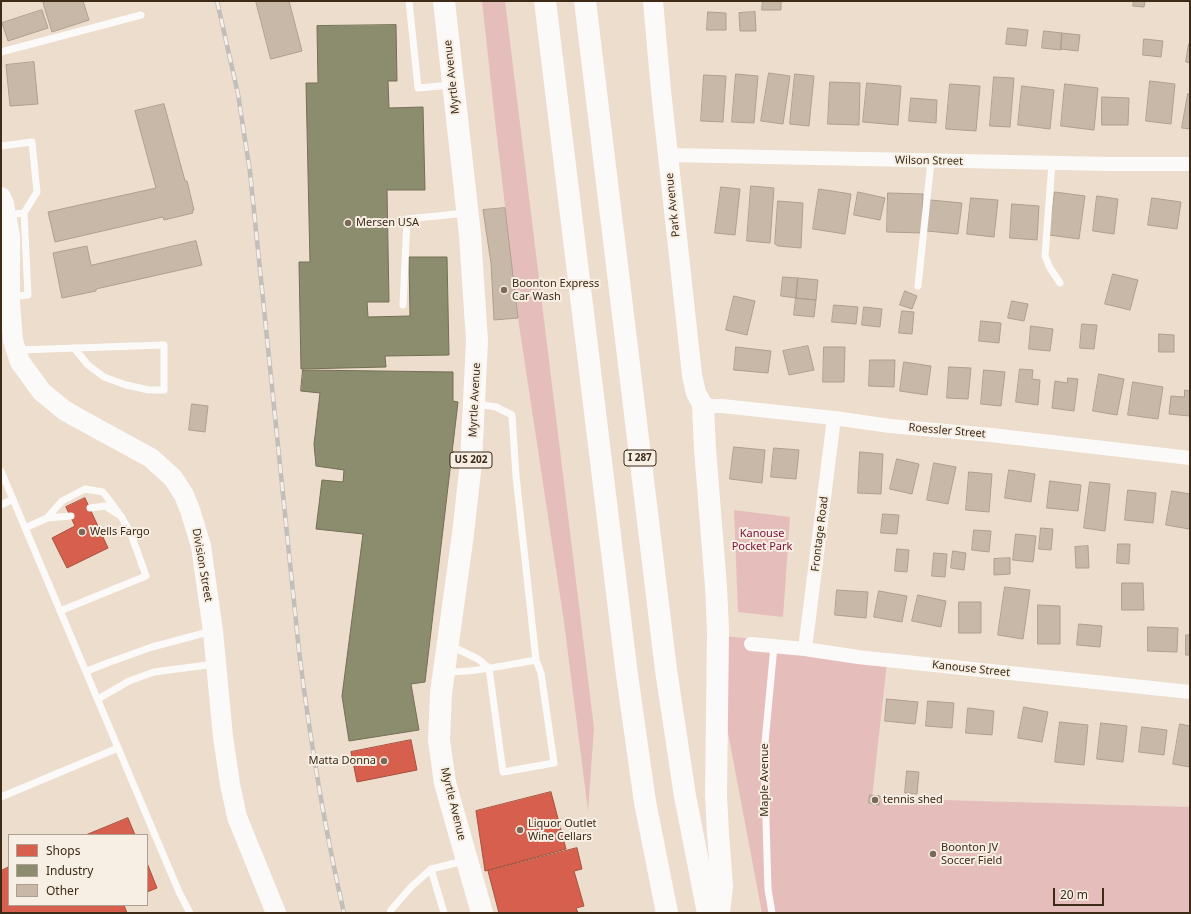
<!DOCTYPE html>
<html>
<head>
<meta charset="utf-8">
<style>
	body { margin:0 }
	#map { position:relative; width:1191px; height:914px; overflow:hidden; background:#ecddcd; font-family:"Noto Sans",sans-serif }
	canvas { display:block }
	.frame { position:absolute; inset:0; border:2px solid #3d2b17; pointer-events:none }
	.legend { position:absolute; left:8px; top:834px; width:140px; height:72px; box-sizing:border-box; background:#f7eee4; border:1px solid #ada092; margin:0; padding:5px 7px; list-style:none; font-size:12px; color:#3d2b17 }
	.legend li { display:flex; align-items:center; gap:8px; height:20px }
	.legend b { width:20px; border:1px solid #ada092 }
	.scale { position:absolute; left:1053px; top:888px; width:51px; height:18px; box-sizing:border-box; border:2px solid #3d2b17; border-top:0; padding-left:5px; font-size:12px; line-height:14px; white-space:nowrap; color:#3d2b17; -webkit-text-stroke:3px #f7eee4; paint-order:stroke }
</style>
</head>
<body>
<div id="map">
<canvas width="1191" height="914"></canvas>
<div class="frame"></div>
<ul class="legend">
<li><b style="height:11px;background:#d6604d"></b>Shops</li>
<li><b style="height:11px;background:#8c8c6e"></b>Industry</li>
<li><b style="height:11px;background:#c7b8a8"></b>Other</li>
</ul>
<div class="scale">20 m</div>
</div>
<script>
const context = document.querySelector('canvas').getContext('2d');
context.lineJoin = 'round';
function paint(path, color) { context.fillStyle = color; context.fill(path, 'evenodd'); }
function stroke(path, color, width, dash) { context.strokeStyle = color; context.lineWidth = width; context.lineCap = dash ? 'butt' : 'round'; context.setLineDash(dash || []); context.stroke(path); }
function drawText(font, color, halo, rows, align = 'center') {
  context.font = font + ' "Noto Sans",sans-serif'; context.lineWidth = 4; context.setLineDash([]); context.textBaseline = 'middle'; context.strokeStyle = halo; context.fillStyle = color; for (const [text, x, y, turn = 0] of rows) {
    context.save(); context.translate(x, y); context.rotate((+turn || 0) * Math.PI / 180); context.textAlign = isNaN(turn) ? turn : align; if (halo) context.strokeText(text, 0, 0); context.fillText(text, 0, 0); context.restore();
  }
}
paint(new Path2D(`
	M482 1H505L594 728 588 811 564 622 518 318 495 120Z
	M734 510 790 517 783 617 738 612Z
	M724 636 888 653 872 798 1190 807V913H762L725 717Z`), '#e5bebc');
const shops = new Path2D(`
	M85 498 108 548 67 568 52 538 75 526 66 507Z
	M411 740 417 770 357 782 351 752Z
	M551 792 566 849 485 871 476 811Z
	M128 818 135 835H86Z
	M577 848 582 869 574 871 584 906 576 908 578 913H499L488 871Z
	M147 863 157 888 147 892Z
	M9 867V905H124L127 913H1V871Z`);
paint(shops, '#d6604d');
stroke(shops, '#a8503d', 1);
const industry = new Path2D(`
	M396 25 397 81H388L389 108 423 107 425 190H387L389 302H367L368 317 410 316 409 257H447L449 355 385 356 386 367 301 369 299 262H310L306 83H318L317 26Z
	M303 370 453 372V401L458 402 425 682 411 684 419 730 349 741 342 696 363 534 316 529 322 480 343 482 344 470 316 466 314 444 320 393 301 391Z`);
paint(industry, '#8c8c6e');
stroke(industry, '#746f54', 1);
const building = new Path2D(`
	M48 1H83L89 20 52 32 43 3Z
	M256 1H289L302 51 271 59Z
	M763 1H781V10H762Z
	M1134 1H1145L1144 7 1133 6Z
	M42 10 48 28 8 41 2 23Z
	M708 12 726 13V30H707Z
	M755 12 756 31H740L739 13Z
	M1008 28 1028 30 1026 46 1006 44Z
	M1044 31 1062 33 1061 50 1042 48Z
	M1062 33 1080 35 1078 51 1061 49Z
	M1144 39 1163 41 1161 57 1143 55Z
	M1189 44H1190V63L1186 62Z
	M34 62 38 104 10 106 6 65Z
	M769 73 790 76 783 124 761 121Z
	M736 74 758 76 754 123 732 122Z
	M795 74 814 76 809 126 790 124Z
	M704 75 726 76 723 122 701 121Z
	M994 77 1014 78 1010 127 990 126Z
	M1150 81 1175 84 1171 124 1146 121Z
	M830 82 860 83 859 125 828 124Z
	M867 83 901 86 898 125 863 122Z
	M950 84 980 86 976 131 946 129Z
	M1065 84 1098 88 1094 130 1061 126Z
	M1022 86 1054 90 1050 129 1018 125Z
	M1188 94H1190V129L1182 128Z
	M1102 97 1129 98 1128 125H1102Z
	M911 98 937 100 936 123 909 121Z
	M164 104 185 181H187L194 210 192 211 193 213 164 220 163 217 55 242 48 212 156 188 135 111Z
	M751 186 774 188 770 243 747 241Z
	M721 187 740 189 735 235 715 233Z
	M819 189 851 194 845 234 813 229Z
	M858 192 885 198 880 220 854 215Z
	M1055 192 1085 196 1079 239 1049 235Z
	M888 193 923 194 922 233 887 232Z
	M1097 196 1118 199 1114 234 1093 231Z
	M971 198 998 200 994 237 967 234Z
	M1152 198 1181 202 1177 229 1148 225Z
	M930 200 962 203 958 234 927 231Z
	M778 201 803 203 801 248 778 246 775 244Z
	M1012 204 1039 206 1037 240 1010 238Z
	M505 208 518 318 494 320 491 263 483 210Z
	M196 241 202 265 96 289V291L62 298 53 253 87 246 91 265Z
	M1113 274 1138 280 1130 310 1105 304Z
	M783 277 798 278 796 298 781 296Z
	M798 278 818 280 816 300 796 298Z
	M905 291 917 296 912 309 900 305Z
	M734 296 755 301 747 335 726 330Z
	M796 298 816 300 814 317 794 315Z
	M1012 301 1028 304 1024 321 1008 318Z
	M834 305 858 307 856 324 832 322Z
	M864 307 882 309 880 327 862 325Z
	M902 311 914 312 912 334 899 333Z
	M981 321 1001 323 999 343 979 341Z
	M1082 324 1097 325 1094 349 1080 348Z
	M1031 326 1053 329 1050 351 1029 349Z
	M1159 334 1174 335V352H1159Z
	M808 346 814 370 789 375 783 351Z
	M736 347 771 351 768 373 734 370Z
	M824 347H845L844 382H823Z
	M870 360H895L894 387 869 386Z
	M904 362 931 366 927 395 900 391Z
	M949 367 971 368 968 399 947 398Z
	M1020 369 1033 370 1032 379 1040 380 1038 405 1016 402Z
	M984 370 1005 372 1001 406 981 404Z
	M1099 374 1124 379 1117 415 1093 411Z
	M1068 378 1078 379 1074 411 1052 408 1055 381 1067 383Z
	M1133 382 1163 387 1158 419 1128 415Z
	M1185 390 1190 391V416L1169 414 1171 396 1184 397Z
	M192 404 208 406 205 432 189 430Z
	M734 447 765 450 762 483 730 479Z
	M774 448 799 450 796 479 771 477Z
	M860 452 883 454 881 494 858 493Z
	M897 459 919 464 912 494 890 489Z
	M934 463 956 467 948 504 927 500Z
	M1009 470 1035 474 1031 502 1005 498Z
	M969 472 992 474 989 512 966 510Z
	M1050 481 1081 485 1078 511 1047 508Z
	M1090 482 1110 484 1105 531 1084 528Z
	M1128 490 1156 493 1153 523 1125 520Z
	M1172 491 1190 494V522L1189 529 1166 525Z
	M883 514 899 515 897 534 881 533Z
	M1041 528 1053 529 1051 550 1039 549Z
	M974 530 991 531 989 552 972 550Z
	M1016 534 1036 536 1033 562 1013 560Z
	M1118 544H1130L1129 564 1117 563Z
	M1088 546 1089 568H1076L1075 547Z
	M897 549 909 550 907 572 895 571Z
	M953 551 966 553 964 570 951 568Z
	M934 553 947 554 945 577 932 576Z
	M1010 558V574L994 575V559Z
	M1122 583H1143L1144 610H1122Z
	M1005 587 1030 590 1023 639 998 635Z
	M837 590 868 592 866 618 835 615Z
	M879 591 907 596 902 622 874 617Z
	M918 595 946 601 941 627 912 621Z
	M959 602H981V633H959Z
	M1038 605 1060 606V644H1038Z
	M1079 624 1102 626 1100 647 1077 645Z
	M1148 627 1178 628 1177 652 1148 651Z
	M1186 635H1190V655H1186Z
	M887 699 918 702 915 724 885 721Z
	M928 701 954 703 952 728 926 726Z
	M1024 707 1048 712 1042 742 1018 738Z
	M968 708 994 711 992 735 966 733Z
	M1060 722 1088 725 1084 765 1055 762Z
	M1101 723 1127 726 1123 762 1097 759Z
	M1180 724 1190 726V767L1173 764Z
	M1142 727 1167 730 1164 755 1139 752Z
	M907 771 919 772 917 794 905 793Z
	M870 795 880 796 879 805 869 803Z`);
paint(building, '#c7b8a8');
stroke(building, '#ae9f8f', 1);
stroke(new Path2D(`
	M409 1 418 88 451 85
	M1 52 141 15
	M1 146 32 142 37 192 24 213 6 215
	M1052 163 1045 256 1050 268 1060 283
	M918 286 931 161
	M11 297 28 295 24 213
	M403 305 407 219 466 213
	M19 350 164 345V390H149L126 385 104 377 88 365 74 348
	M1 471C60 611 120 752 179 892L190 913
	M1 505 13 499
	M47 518 62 501 85 489 103 492 118 512
	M25 528 47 518 71 516
	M60 611 146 576 131 534 121 516 105 506 90 508
	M451 646 478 659 489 668 503 772 554 763 541 673 536 660
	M87 671 110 662 152 647 212 631
	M446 672C477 672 506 665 536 660L516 476 512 415 496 407 477 404
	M98 699 129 681 154 672 215 664
	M1 797 118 748
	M390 913 391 910 411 887 431 869
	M444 913 431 869 464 861
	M772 913 768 889 764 753 774 646`), '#fcfaf8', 7);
stroke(new Path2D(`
	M668 155 1109 164H1190
	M703 406H722L834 418 890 426 991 435 1190 458
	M751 644 805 649 858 657 1190 692
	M805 649 834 418`), '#fcfaf8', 14);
stroke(new Path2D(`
	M653 1 661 91 692 375 696 393 703 406
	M1 197 4 204 10 236V303L13 341 20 362 42 392 64 410 76 417 151 458 173 478 184 495 190 510 201 546 213 631 223 737 230 784 237 817 276 913`), '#fcfaf8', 20);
stroke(new Path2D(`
	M444 1 470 235 477 341 471 462 463 534 441 693 439 740 445 783 482 913`), '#fcfaf8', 22);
stroke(new Path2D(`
	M545 1 627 675 645 802 667 913
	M585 1 666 670 685 796 708 913
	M703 406 705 449 716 587 718 630 716 795 718 834 722 886 719 913`), '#fcfaf8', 22);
const rail = new Path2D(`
	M217 1 238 94 250 172 299 651C310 739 324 826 344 913`);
stroke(rail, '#c2beb9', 4.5);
stroke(rail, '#f7eee4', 3, [9]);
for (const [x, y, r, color] of [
	[348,223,4,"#7a6957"],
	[504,290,4,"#7a6957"],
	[82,532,4,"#7a6957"],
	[384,761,4,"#7a6957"],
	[875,800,4,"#7a6957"],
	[520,830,4,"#7a6957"],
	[933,854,4,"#7a6957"]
]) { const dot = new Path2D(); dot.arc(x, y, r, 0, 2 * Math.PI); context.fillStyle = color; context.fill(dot); stroke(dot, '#f7eee4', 1.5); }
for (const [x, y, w] of [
	[640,458,32],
	[471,460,42]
]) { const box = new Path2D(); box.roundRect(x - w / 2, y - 8, w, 16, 3); context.fillStyle = '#f7eee4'; context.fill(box); stroke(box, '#3d2b17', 1); }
drawText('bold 10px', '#3d2b17', null, [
	["I 287",640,458],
	["US 202",471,460]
]);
drawText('11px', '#3d2b17', '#f7eee4', [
	["Myrtle Avenue",452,77,-96],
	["Wilson Street",929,161,1],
	["Park Avenue",673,205,-96],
	["Myrtle Avenue",475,400,-87],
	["Roessler Street",947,431,5],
	["Frontage Road",820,534,-83],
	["Division Street",202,565,80],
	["Kanouse Street",971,669,6],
	["Maple Avenue",765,780,-90],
	["Myrtle Avenue",453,804,76]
]);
drawText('11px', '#3d2b17', '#f7eee4', [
	["Mersen USA",356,223],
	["Boonton Express",512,284],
	["Car Wash",512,297],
	["Wells Fargo",90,532],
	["Matta Donna",376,761,"right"],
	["tennis shed",883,800],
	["Liquor Outlet",528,824],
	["Wine Cellars",528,837],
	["Boonton JV",941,848],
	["Soccer Field",941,861]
], 'left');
drawText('11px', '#7a0e35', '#f7eee4', [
	["Kanouse",762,534],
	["Pocket Park",762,547]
]);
</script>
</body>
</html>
